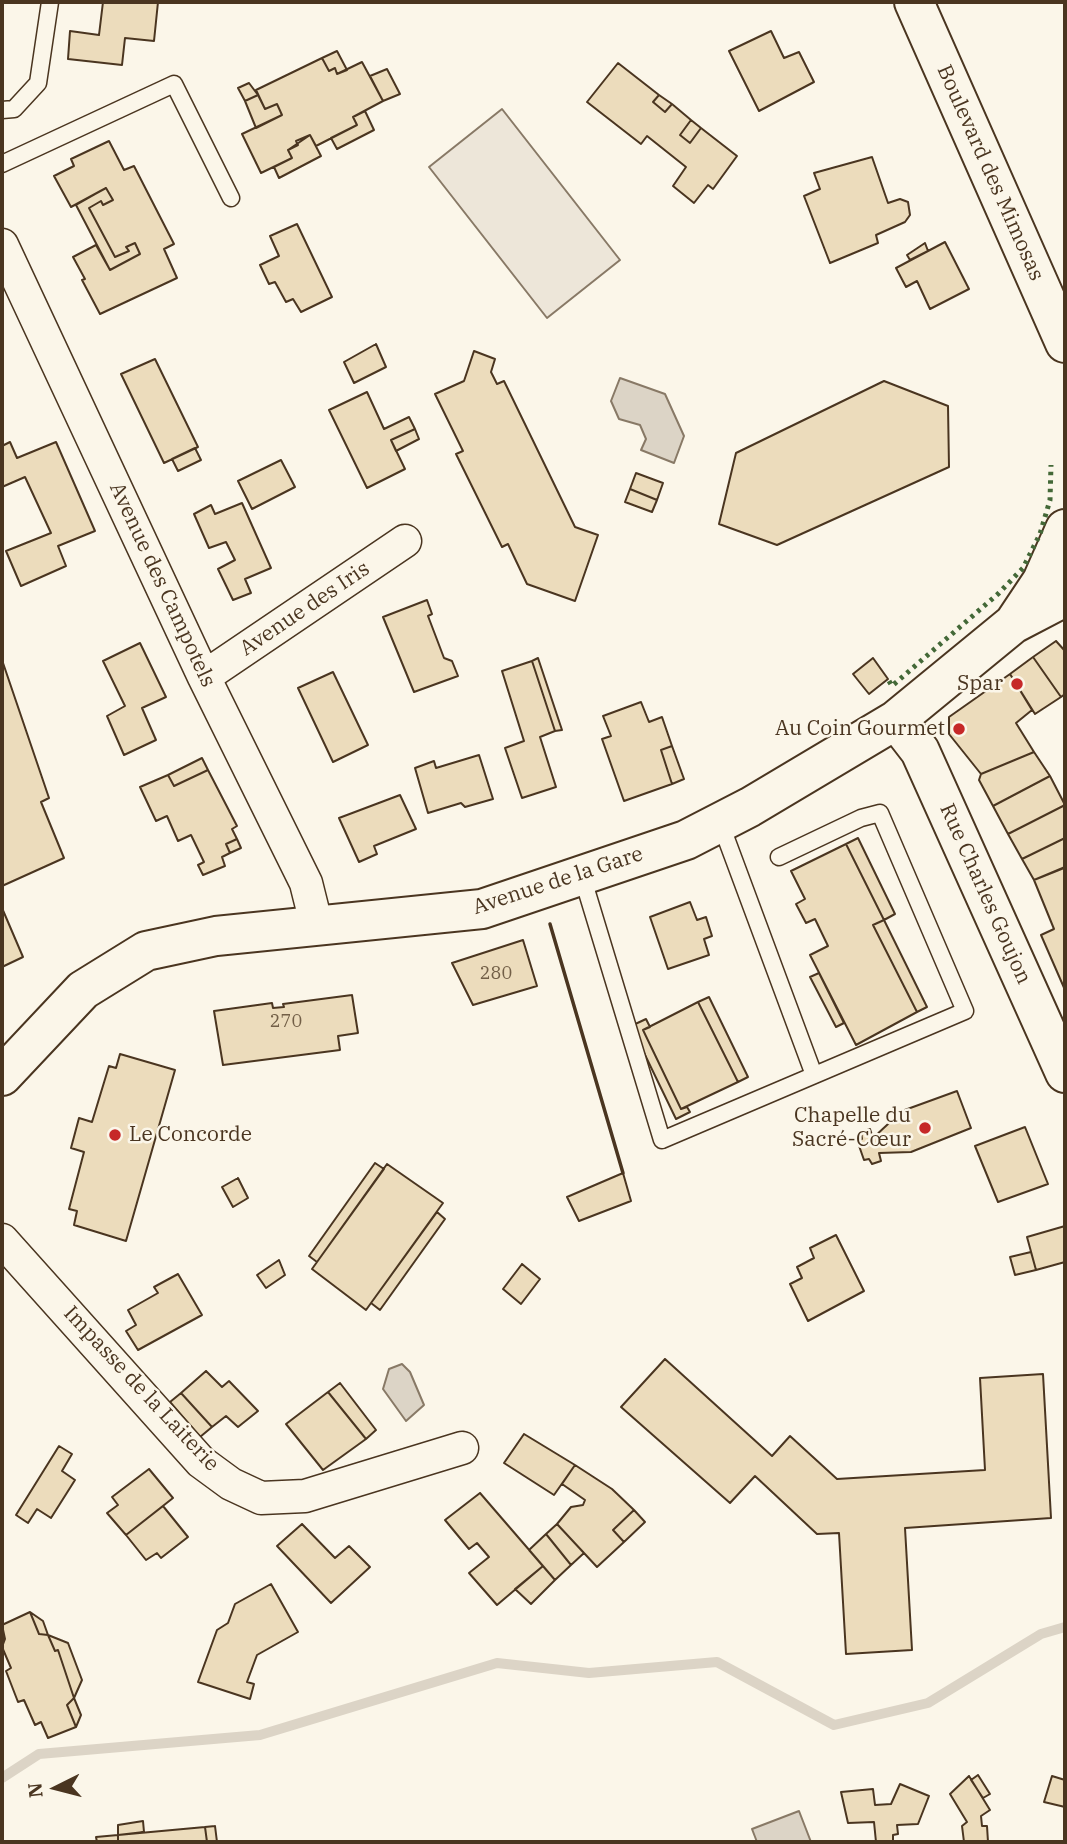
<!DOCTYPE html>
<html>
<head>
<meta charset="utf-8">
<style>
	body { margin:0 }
	#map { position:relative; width:1067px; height:1844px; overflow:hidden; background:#fbf6e9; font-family:"IBM Plex Serif",serif }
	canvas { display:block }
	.frame { position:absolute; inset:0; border:4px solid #4a3520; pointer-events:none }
	.north { position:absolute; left:21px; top:1753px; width:70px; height:70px; -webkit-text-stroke:5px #fbf6e9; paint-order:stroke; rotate:264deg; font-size:19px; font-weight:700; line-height:28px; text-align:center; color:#4a3520 }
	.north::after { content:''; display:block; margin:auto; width:24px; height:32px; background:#4a3520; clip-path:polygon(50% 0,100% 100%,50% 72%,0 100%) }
</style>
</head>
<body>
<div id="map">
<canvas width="1067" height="1844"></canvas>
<div class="frame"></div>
<div class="north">N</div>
</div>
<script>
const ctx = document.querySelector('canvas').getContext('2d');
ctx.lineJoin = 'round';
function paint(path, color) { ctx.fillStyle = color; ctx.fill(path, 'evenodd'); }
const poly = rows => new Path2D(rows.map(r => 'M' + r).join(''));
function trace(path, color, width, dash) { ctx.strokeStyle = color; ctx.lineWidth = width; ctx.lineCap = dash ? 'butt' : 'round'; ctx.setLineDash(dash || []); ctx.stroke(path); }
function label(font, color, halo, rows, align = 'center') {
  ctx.font = font + ' "IBM Plex Serif",serif'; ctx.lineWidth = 5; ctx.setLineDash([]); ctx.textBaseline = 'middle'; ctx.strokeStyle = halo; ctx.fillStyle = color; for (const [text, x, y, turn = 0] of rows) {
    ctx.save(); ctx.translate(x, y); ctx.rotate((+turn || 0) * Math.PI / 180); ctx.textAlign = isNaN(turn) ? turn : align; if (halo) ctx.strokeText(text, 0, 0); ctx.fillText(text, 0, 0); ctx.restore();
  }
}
const green = poly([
	[502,109,620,260,547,318,429,167,502,109]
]);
paint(green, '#ede6d9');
trace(green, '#887966', 2);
const water = poly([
	[620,378,665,394,684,436,674,463,641,450,646,439,640,425,619,419,611,401,620,378],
	[402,1364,410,1372,424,1405,406,1421,383,1389,389,1369,402,1364],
	[799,1811,811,1842,757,1842,752,1829,799,1811]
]);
paint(water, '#dcd4c6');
trace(water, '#887966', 2);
trace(poly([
	[2,1778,39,1754,260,1735,497,1663,589,1673,717,1662,834,1725,928,1703,1041,1634,1065,1627]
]), '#dcd4c6', 10);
const building = poly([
	[103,2,158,2,154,41,125,38,122,65,68,59,70,31,99,35,103,2],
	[771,31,784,58,799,52,814,82,759,111,729,51,771,31],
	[337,51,347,70,337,74,335,68,329,71,322,58,337,51],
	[322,58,329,71,335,68,337,74,362,62,383,101,353,117,357,125,316,146,310,135,296,141,298,145,288,150,292,158,261,173,242,134,282,115,277,104,265,109,256,90,322,58],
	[618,63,659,95,653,102,665,112,672,104,691,120,680,135,690,143,701,128,737,156,713,189,708,185,694,203,673,186,686,167,647,136,641,144,587,102,618,63],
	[387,69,400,94,383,101,370,76,387,69],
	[249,83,258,95,245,101,238,88,249,83],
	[258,95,265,109,277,104,282,115,256,128,245,101,258,95],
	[659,95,672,104,665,112,653,102,659,95],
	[365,111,374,130,337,149,331,138,357,125,353,117,365,111],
	[691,120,701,128,690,143,680,135,691,120],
	[310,135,321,156,279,178,274,167,292,158,288,150,310,135],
	[109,141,124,170,134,166,174,244,164,249,177,278,100,314,82,280,85,279,73,257,96,245,110,270,140,254,135,243,126,247,129,251,115,257,89,208,101,201,103,205,113,200,106,188,71,207,54,176,74,166,71,159,109,141],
	[872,157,888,203,900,199,908,202,910,215,905,222,876,235,878,243,830,263,804,196,820,189,814,173,872,157],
	[106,188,113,200,103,205,101,201,89,208,115,257,129,251,126,247,135,243,140,254,110,270,76,205,106,188],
	[297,224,332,297,301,312,293,299,286,302,275,282,269,284,260,265,279,256,270,236,297,224],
	[945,242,969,289,930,309,917,281,906,287,896,268,945,242],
	[925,243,928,251,910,260,907,255,925,243],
	[376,344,386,367,354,383,344,362,376,344],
	[474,351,495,359,491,372,497,384,504,381,575,527,598,535,575,601,527,584,508,544,502,547,456,454,463,451,435,394,464,381,474,351],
	[155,359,198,447,164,463,121,374,155,359],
	[884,381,948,406,949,467,777,545,719,524,736,453,884,381],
	[367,392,384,429,409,417,415,429,391,440,405,469,367,488,329,410,367,392],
	[415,429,419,439,396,451,391,440,415,429],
	[10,442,17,458,56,442,95,531,58,546,66,566,21,586,6,551,51,533,25,477,2,487,2,446,10,442],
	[195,448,201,460,178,471,172,459,195,448],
	[281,460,295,487,252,509,238,481,281,460],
	[636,473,663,483,657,500,630,489,636,473],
	[630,489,657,500,652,512,625,502,630,489],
	[242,503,271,568,245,579,251,593,233,600,218,569,235,560,226,542,209,548,194,514,211,505,215,514,242,503],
	[427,600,432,614,428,616,444,658,452,661,458,676,414,692,383,617,427,600],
	[1056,641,1065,651,1065,694,1061,697,1033,657,1056,641],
	[140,643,166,697,142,708,156,740,124,755,107,716,125,706,103,661,140,643],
	[1033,657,1061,697,1035,714,1010,674,1033,657],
	[538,658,562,730,555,731,532,661,538,658],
	[873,658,888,679,869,694,853,674,873,658],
	[2,660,49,798,41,802,64,858,2,886,2,660],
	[532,661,555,731,540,737,556,787,522,798,505,748,524,741,502,671,532,661],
	[333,672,368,745,333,762,298,688,333,672],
	[1010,674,1032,710,1016,723,1034,752,981,774,949,734,949,717,1010,674],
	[641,702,649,722,662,717,672,746,661,750,672,784,624,801,602,739,611,736,603,716,641,702],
	[672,746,684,779,672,784,661,750,672,746],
	[1034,752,1050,776,993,806,979,780,981,774,1034,752],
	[479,755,493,799,465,807,461,803,428,813,415,768,434,761,436,768,479,755],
	[202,758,208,770,174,786,168,775,202,758],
	[208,770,237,826,232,829,237,839,226,844,230,853,222,857,225,866,203,875,198,865,204,862,191,835,178,841,167,816,156,821,140,787,168,775,174,786,208,770],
	[1050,776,1065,805,1008,834,993,806,1050,776],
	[400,795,416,829,374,846,377,854,359,862,339,818,400,795],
	[1065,805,1065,838,1022,859,1008,834,1065,805],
	[858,838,895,914,884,920,846,844,858,838],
	[1065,838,1065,867,1034,880,1022,859,1065,838],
	[237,839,241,848,230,853,226,844,237,839],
	[846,844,884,920,873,925,917,1012,856,1045,810,955,828,946,815,919,806,923,796,904,805,899,791,871,846,844],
	[1064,868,1065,871,1065,990,1041,935,1054,929,1034,880,1064,868],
	[690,902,697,920,706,917,712,936,704,939,709,955,668,969,650,917,690,902],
	[2,908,23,957,2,967,2,908],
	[884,920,927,1007,917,1012,873,925,884,920],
	[523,940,537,986,473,1005,452,963,523,940],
	[819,973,844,1023,836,1027,810,977,819,973],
	[352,995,358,1033,338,1036,340,1050,223,1065,214,1011,272,1003,273,1008,284,1007,283,1004,352,995],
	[709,997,748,1077,738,1082,698,1002,709,997],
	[698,1002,738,1082,681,1109,643,1030,698,1002],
	[646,1019,650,1027,643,1030,681,1109,687,1107,690,1112,676,1119,631,1026,646,1019],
	[120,1054,175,1070,126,1241,74,1225,77,1211,69,1209,84,1152,71,1148,79,1118,92,1122,109,1066,116,1068,120,1054],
	[957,1091,971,1128,911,1152,879,1153,881,1161,872,1164,869,1159,864,1160,857,1140,862,1139,861,1132,870,1129,873,1138,902,1111,957,1091],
	[1025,1127,1048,1184,998,1202,975,1146,1025,1127],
	[375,1163,384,1169,317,1262,309,1256,375,1163],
	[387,1164,443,1203,366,1310,312,1269,387,1164],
	[623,1173,631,1201,579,1221,567,1197,623,1173],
	[238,1178,248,1198,233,1207,222,1187,238,1178],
	[437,1212,445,1219,380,1310,371,1303,437,1212],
	[1065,1226,1065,1262,1036,1270,1027,1237,1065,1226],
	[836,1235,864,1291,808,1321,790,1284,802,1278,797,1267,814,1258,810,1248,836,1235],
	[1031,1252,1036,1270,1015,1275,1010,1257,1031,1252],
	[279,1260,285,1275,266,1288,257,1275,279,1260],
	[522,1264,540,1279,521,1304,503,1289,522,1264],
	[178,1274,202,1315,138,1350,126,1331,136,1325,128,1310,158,1293,154,1287,178,1274],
	[665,1359,772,1456,790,1436,837,1479,985,1470,980,1378,1043,1374,1051,1518,905,1528,912,1650,846,1654,839,1533,817,1534,755,1476,730,1503,621,1407,665,1359],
	[206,1371,222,1387,229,1381,258,1411,238,1427,226,1416,212,1427,181,1393,206,1371],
	[340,1383,376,1430,366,1439,328,1392,340,1383],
	[328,1392,366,1439,323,1470,286,1424,328,1392],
	[181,1393,212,1427,200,1437,170,1402,181,1393],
	[524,1434,575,1465,554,1495,504,1463,524,1434],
	[59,1446,72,1454,62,1471,75,1480,51,1518,37,1509,28,1523,16,1515,59,1446],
	[575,1465,612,1489,634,1510,613,1530,624,1542,597,1567,557,1524,571,1507,583,1505,585,1500,562,1484,575,1465],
	[149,1469,173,1498,126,1535,107,1513,118,1505,112,1497,149,1469],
	[480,1493,543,1566,497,1605,469,1573,489,1557,477,1543,469,1549,445,1520,480,1493],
	[163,1506,188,1537,161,1558,157,1553,146,1560,126,1535,163,1506],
	[634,1510,645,1522,624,1542,613,1530,634,1510],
	[302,1524,335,1558,349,1546,370,1567,331,1603,277,1546,302,1524],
	[557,1524,584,1553,571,1565,546,1534,557,1524],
	[546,1534,571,1565,555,1580,529,1550,546,1534],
	[543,1566,555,1580,531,1604,515,1589,543,1566],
	[271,1584,298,1632,257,1655,247,1682,254,1684,250,1699,198,1682,217,1630,228,1623,235,1604,271,1584],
	[30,1612,39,1634,48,1635,55,1651,58,1650,74,1698,67,1705,76,1727,48,1738,41,1722,35,1725,24,1700,18,1702,6,1671,11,1668,2,1647,5,1639,2,1625,30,1612],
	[30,1612,43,1621,48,1635,39,1634,30,1612],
	[48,1635,68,1643,82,1680,74,1698,58,1650,55,1651,48,1635],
	[74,1698,81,1715,76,1727,67,1705,74,1698],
	[978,1775,990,1794,983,1798,971,1780,978,1775],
	[969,1776,990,1810,981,1816,982,1826,987,1826,988,1842,964,1842,962,1826,967,1822,950,1794,969,1776],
	[1052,1776,1065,1780,1065,1807,1044,1802,1052,1776],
	[900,1784,929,1796,918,1824,897,1825,898,1834,893,1835,893,1842,876,1842,874,1822,848,1823,841,1792,873,1789,875,1805,891,1804,900,1784],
	[143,1821,144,1832,118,1835,118,1825,143,1821],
	[215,1826,217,1842,207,1842,205,1827,215,1826],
	[205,1827,207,1842,118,1842,118,1835,205,1827],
	[118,1835,118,1842,97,1842,96,1837,118,1835]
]);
paint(building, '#ecdcbc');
trace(building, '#4a3520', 2);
const lane = poly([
	[2,110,14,109,38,83,50,2],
	[2,164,174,84,231,198],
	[720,822,814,1075],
	[582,876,662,1140,965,1011,880,813,861,818,779,857]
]);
const street = poly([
	[2,245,204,677,306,883,317,927],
	[204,677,405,541],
	[2,1240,201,1462,231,1484,261,1498,305,1496,462,1448]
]);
const secondary = poly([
	[914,2,1065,343],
	[1014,623,1042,581,1065,529],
	[896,720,920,751,1065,1073],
	[2,1076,83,990,146,951,216,936,482,909,686,840,750,807,896,720,1013,624,1065,597]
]);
trace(lane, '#4a3520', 19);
trace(street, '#4a3520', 35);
trace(secondary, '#4a3520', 42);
trace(lane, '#fbf6e9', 16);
trace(street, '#fbf6e9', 32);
trace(secondary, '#fbf6e9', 38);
trace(poly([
	[889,681,892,686,999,593,1023,568,1040,534,1050,500,1051,465]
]), '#436837', 5, [3.5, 5]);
trace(poly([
	[550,924,623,1173]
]), '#4a3520', 3.5);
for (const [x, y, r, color] of [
	[1017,684,7,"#c62828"],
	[959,729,7,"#c62828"],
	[925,1128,7,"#c62828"],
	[115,1135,7,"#c62828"]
]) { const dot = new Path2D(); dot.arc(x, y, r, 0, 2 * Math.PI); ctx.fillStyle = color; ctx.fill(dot); trace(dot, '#fbf6e9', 2.5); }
label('18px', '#725f47', null, [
	["280",496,974],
	["270",286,1022]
]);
label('21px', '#4a3520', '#fbf6e9', [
	["Boulevard des Mimosas",990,173,66],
	["Avenue des Campotels",162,585,65],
	["Avenue des Iris",305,609,-34],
	["Avenue de la Gare",558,881,-18],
	["Rue Charles Goujon",985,894,66],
	["Impasse de la Laiterie",141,1389,47]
]);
label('21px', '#4a3520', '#fbf6e9', [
	["Spar",1003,684],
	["Au Coin Gourmet",945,729],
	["Chapelle du",911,1116],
	["Sacré-Cœur",911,1140],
	["Le Concorde",129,1135,"left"]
], 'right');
</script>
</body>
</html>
